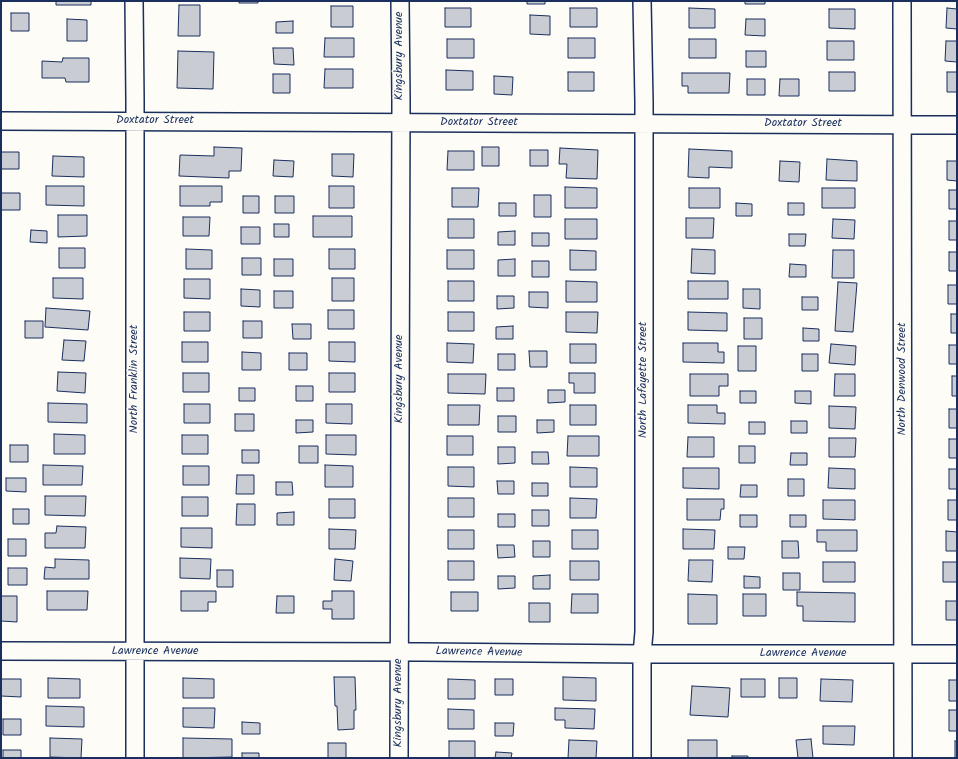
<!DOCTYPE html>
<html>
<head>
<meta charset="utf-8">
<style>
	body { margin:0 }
	#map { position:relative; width:958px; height:759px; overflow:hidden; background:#fdfcf7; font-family:Kalam,sans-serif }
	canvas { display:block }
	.frame { position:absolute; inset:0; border:2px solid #1b2f5e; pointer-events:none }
</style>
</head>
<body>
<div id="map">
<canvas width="958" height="759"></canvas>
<div class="frame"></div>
</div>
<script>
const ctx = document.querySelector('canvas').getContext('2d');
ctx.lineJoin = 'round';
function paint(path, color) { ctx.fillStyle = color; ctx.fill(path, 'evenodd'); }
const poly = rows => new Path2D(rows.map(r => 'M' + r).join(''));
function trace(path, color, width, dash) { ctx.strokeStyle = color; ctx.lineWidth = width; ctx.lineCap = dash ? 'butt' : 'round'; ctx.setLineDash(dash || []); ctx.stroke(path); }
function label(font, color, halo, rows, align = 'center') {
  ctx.font = font + ' Kalam,sans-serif'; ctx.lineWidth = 3; ctx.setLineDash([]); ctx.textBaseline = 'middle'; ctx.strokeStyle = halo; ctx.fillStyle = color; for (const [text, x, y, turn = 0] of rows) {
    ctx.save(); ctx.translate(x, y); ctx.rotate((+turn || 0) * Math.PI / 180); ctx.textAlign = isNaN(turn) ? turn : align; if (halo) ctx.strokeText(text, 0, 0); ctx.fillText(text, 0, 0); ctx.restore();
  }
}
const building = poly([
	[56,1,91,1,91,5,56,5,56,1],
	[239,1,258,1,258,3,239,3,239,1],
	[527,1,545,1,545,4,527,4,527,1],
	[745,1,765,1,765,4,745,4,745,1],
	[179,5,200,5,200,36,178,36,179,5],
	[331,6,353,6,353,27,331,27,331,6],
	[445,8,471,8,471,27,445,27,445,8],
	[570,8,597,8,597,27,570,27,570,8],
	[689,8,715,9,715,28,689,28,689,8],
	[947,8,957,9,957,29,946,28,947,8],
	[829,9,855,9,855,29,829,28,829,9],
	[11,13,29,13,29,31,11,31,11,13],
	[530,15,550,16,550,35,530,34,530,15],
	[67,19,87,20,87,41,67,41,67,19],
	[746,19,765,19,765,36,745,35,746,19],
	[293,21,293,33,276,33,276,22,293,21],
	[325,38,354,38,354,57,324,57,325,38],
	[568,38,595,38,595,58,568,58,568,38],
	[447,39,474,39,474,58,447,58,447,39],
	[689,39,716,39,716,58,689,58,689,39],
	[827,41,854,41,854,60,827,60,827,41],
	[946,41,957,41,957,62,945,61,946,41],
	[273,48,293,48,294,65,274,64,273,48],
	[178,51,214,52,213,89,177,88,178,51],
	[746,51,766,51,766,67,746,67,746,51],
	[63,58,89,58,89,82,66,82,65,78,42,78,42,61,62,62,63,58],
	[325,69,353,69,353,88,324,88,325,69],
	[446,70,473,71,473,90,446,90,446,70],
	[568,72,594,72,594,91,568,91,568,72],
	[829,72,855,72,855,91,829,91,829,72],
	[947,72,957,72,957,92,947,92,947,72],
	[682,73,730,73,729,93,688,93,688,86,682,86,682,73],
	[273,74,290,74,290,93,273,93,273,74],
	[494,76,513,77,512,95,494,94,494,76],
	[747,79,765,79,765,95,747,95,747,79],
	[780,79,799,79,799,96,779,96,780,79],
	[214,147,242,148,241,171,229,171,229,178,179,176,180,155,214,156,214,147],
	[482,147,499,147,499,166,482,166,482,147],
	[560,148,598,150,597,179,566,178,567,164,559,164,560,148],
	[689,149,732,151,732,168,709,167,709,178,688,177,689,149],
	[530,150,548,150,548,166,530,166,530,150],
	[448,151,474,151,474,170,447,170,448,151],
	[1,152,19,152,19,169,1,169,1,152],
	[332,154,354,154,353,177,332,176,332,154],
	[53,156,84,157,84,177,52,176,53,156],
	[827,159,857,161,857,181,826,180,827,159],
	[274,160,294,161,293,177,273,176,274,160],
	[780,161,800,162,799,182,779,181,780,161],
	[947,161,957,161,957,181,947,180,947,161],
	[46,186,84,186,84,206,46,205,46,186],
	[180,186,222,186,222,202,210,202,210,206,180,206,180,186],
	[329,186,354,186,354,208,329,208,329,186],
	[565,187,597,188,597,208,565,208,565,187],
	[452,188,479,188,478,207,452,207,452,188],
	[689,188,720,188,720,208,689,208,689,188],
	[822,188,855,188,855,208,822,208,822,188],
	[949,190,957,190,957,209,949,209,949,190],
	[1,193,20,193,20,210,1,210,1,193],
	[534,195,551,195,551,217,534,217,534,195],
	[243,196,259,196,259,213,243,213,243,196],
	[275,196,294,196,294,213,275,213,275,196],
	[499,203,516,203,516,216,499,216,499,203],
	[736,203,752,204,752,216,736,216,736,203],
	[788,203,804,203,804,215,788,215,788,203],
	[58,215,87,215,87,236,58,237,58,215],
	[313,216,352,216,352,237,313,237,313,216],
	[183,217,210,217,209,236,183,236,183,217],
	[686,218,714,218,713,238,686,238,686,218],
	[448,219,474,219,474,238,448,238,448,219],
	[565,219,597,219,597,239,565,239,565,219],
	[833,219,855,220,854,239,832,238,833,219],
	[949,221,957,221,957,240,949,240,949,221],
	[274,224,289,224,289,237,274,237,274,224],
	[241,227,260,227,260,244,241,244,241,227],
	[31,230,47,231,47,243,30,242,31,230],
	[515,231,515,245,498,245,498,232,515,231],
	[532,233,549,233,549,246,532,246,532,233],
	[789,234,806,234,805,246,789,246,789,234],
	[59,248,85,248,85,268,59,268,59,248],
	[186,249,212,250,212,269,186,269,186,249],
	[329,249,355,249,355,269,329,269,329,249],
	[692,249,715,250,715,274,691,273,692,249],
	[447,250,474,250,474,269,447,269,447,250],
	[570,250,596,251,596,270,570,270,570,250],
	[833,250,854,250,854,278,832,278,833,250],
	[949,252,957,252,957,271,949,271,949,252],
	[242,258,261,258,261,275,242,275,242,258],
	[274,259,293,259,293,276,274,276,274,259],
	[515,259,515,276,498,276,498,260,515,259],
	[532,261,549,261,549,277,532,277,532,261],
	[790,264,806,265,806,277,789,277,790,264],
	[53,278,83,278,83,299,53,298,53,278],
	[332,278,354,278,354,301,332,301,332,278],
	[184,279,210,279,210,299,184,298,184,279],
	[448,281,474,281,474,301,448,301,448,281],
	[566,281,597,282,597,302,566,302,566,281],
	[688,281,728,281,728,299,688,299,688,281],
	[838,282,857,283,853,332,835,331,838,282],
	[948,285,957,285,957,304,948,304,948,285],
	[241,289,260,290,260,307,241,306,241,289],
	[743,289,760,289,760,309,743,308,743,289],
	[274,291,293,291,293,308,274,308,274,291],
	[529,292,548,292,548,308,529,307,529,292],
	[497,296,514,296,514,308,497,309,497,296],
	[802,297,818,297,818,310,802,310,802,297],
	[46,308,90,311,88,330,45,327,46,308],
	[328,310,354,310,354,329,328,329,328,310],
	[184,312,210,312,210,331,184,331,184,312],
	[448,312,474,312,474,331,448,331,448,312],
	[566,312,598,312,597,333,566,332,566,312],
	[688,312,727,313,727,331,688,330,688,312],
	[951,314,957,314,957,333,951,333,951,314],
	[744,318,762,318,762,339,744,339,744,318],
	[25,321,43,321,43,338,25,338,25,321],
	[243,321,262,321,262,338,243,338,243,321],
	[292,324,311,324,311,339,293,339,292,324],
	[513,326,513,339,496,339,496,327,513,326],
	[803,328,819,329,819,341,803,341,803,328],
	[64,340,86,341,84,361,62,360,64,340],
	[182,342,208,342,208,362,182,362,182,342],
	[329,342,355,342,355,362,329,361,329,342],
	[447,343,474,344,473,363,447,362,447,343],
	[683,343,718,343,718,352,724,352,724,363,683,362,683,343],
	[570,344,596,344,596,363,570,363,570,344],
	[831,344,856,346,855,365,829,363,831,344],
	[949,345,957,345,957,364,949,364,949,345],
	[738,346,756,346,756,371,738,371,738,346],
	[529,351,547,351,547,367,530,367,529,351],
	[242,352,261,353,261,370,242,370,242,352],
	[289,353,307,353,307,370,289,370,289,353],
	[498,354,515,354,515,370,498,370,498,354],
	[802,354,818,354,818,371,802,371,802,354],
	[58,372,86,373,85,393,57,391,58,372],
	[183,373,209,373,209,392,183,392,183,373],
	[329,373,355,373,355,392,329,392,329,373],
	[569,373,595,373,595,393,574,393,574,383,569,383,569,373],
	[448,374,486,374,485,394,448,393,448,374],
	[690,374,728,374,728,386,719,386,719,396,690,396,690,374],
	[835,374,855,374,855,396,834,396,835,374],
	[952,376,957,376,957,396,952,396,952,376],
	[296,386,313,386,313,401,296,401,296,386],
	[239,388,255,388,255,401,239,401,239,388],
	[497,388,514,388,514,401,497,401,497,388],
	[548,390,565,390,565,402,548,403,548,390],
	[740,391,756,391,756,403,740,403,740,391],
	[795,391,811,391,811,404,795,403,795,391],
	[48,403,87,404,87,423,48,422,48,403],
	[184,404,210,404,210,423,184,423,184,404],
	[326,404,352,404,352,424,326,423,326,404],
	[448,405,480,405,479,425,448,425,448,405],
	[570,405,596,405,596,425,570,425,570,405],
	[688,405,717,405,717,413,725,413,725,424,688,423,688,405],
	[829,406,856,407,855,429,829,428,829,406],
	[949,409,957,409,957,428,949,428,949,409],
	[235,414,254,414,254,431,235,431,235,414],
	[498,416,516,416,516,432,498,432,498,416],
	[296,420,313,420,313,432,296,433,296,420],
	[537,420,554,420,554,432,537,433,537,420],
	[791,421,807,421,807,433,791,433,791,421],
	[749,422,765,422,765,434,749,434,749,422],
	[54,434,85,435,85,454,54,454,54,434],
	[182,435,208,435,208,454,182,454,182,435],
	[326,435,356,435,356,455,326,454,326,435],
	[447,436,473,436,473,455,447,455,447,436],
	[568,436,599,436,599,456,567,456,568,436],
	[688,437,714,437,714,457,687,457,688,437],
	[829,438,856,438,855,457,829,457,829,438],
	[949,439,957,439,957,458,949,458,949,439],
	[10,445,28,445,28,462,10,462,10,445],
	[299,446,318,446,318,463,299,463,299,446],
	[739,446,755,446,755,463,739,463,739,446],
	[498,447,515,447,515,463,498,464,498,447],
	[242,450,259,450,259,463,242,463,242,450],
	[532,452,548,452,549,464,532,464,532,452],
	[791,453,807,453,807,465,790,465,791,453],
	[43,465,83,466,82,485,43,485,43,465],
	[325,465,353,466,353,487,325,487,325,465],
	[183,466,209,466,209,485,183,485,183,466],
	[448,467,474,467,474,487,448,486,448,467],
	[570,467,597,468,597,487,570,487,570,467],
	[683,468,719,468,719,489,683,488,683,468],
	[829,468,855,469,855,489,828,488,829,468],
	[949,469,957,469,957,489,949,489,949,469],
	[237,475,254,475,254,494,236,494,237,475],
	[6,478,26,478,26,492,6,491,6,478],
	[788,479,804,479,804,496,788,496,788,479],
	[497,481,514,481,514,494,498,494,497,481],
	[276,482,292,482,293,495,276,495,276,482],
	[532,483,548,483,548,496,532,496,532,483],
	[741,485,757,485,757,497,740,497,741,485],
	[45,496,86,496,85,516,45,515,45,496],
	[182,497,208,497,208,516,182,516,182,497],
	[448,498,474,498,474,517,448,517,448,498],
	[570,498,597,499,596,518,570,518,570,498],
	[329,499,355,499,355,518,329,518,329,499],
	[687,499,724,499,724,509,721,509,720,520,687,520,687,499],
	[823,500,855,500,855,520,823,519,823,500],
	[948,500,957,500,957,520,948,520,948,500],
	[237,504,255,504,255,525,236,525,237,504],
	[13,509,29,509,29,524,13,524,13,509],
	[532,510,549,510,549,526,532,526,532,510],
	[294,512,294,525,277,525,277,513,294,512],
	[498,514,515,514,515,527,498,527,498,514],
	[740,515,757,515,757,527,740,527,740,515],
	[790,515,806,515,806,527,790,527,790,515],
	[57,526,86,527,85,548,45,548,45,533,56,533,57,526],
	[181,528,212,528,212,548,181,547,181,528],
	[329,529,356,530,355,549,329,549,329,529],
	[683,529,715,530,714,549,683,549,683,529],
	[448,530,474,530,474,549,448,549,448,530],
	[572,530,598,530,598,549,572,549,572,530],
	[817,530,857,530,857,551,826,551,826,542,817,542,817,530],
	[946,531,957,532,957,551,946,551,946,531],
	[8,539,26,539,26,556,8,556,8,539],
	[533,541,550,541,550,557,533,557,533,541],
	[782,541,798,541,799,558,782,558,782,541],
	[497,545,514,545,515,557,498,558,497,545],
	[728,547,745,547,744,559,728,559,728,547],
	[180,558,211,559,210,579,180,578,180,558],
	[55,559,89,560,89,579,44,579,45,567,55,568,55,559],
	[335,559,353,561,351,581,334,580,335,559],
	[689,560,713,560,712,582,688,581,689,560],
	[448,561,474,561,474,580,448,580,448,561],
	[570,561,599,561,599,580,570,580,570,561],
	[823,562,855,562,855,582,823,582,823,562],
	[943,562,957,562,957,582,943,582,943,562],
	[8,568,27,568,27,585,8,585,8,568],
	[217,570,233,570,233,587,217,587,217,570],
	[783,573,800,573,800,590,783,590,783,573],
	[550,575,550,589,533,589,533,576,550,575],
	[498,576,515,576,515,588,498,589,498,576],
	[744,576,760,577,760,588,744,588,744,576],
	[47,591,88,591,87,610,47,610,47,591],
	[181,591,216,591,216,602,208,602,208,611,181,611,181,591],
	[332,591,354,591,354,619,332,619,332,609,323,609,323,601,332,601,332,591],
	[451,592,478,592,478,611,451,611,451,592],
	[797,592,855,593,855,622,803,621,803,606,797,606,797,592],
	[572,594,598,594,598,613,571,613,572,594],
	[688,594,717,595,717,624,688,624,688,594],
	[743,594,766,594,766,616,743,616,743,594],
	[1,596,17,596,17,622,1,621,1,596],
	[277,596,294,596,294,613,276,613,277,596],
	[946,601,957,601,957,620,946,620,946,601],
	[529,603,550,603,550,622,529,622,529,603],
	[334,677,355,677,356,710,354,710,354,729,338,730,337,706,335,706,334,677],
	[563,677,596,678,596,701,563,700,563,677],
	[48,678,80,679,80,698,48,698,48,678],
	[183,678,214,679,214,698,183,698,183,678],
	[779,678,797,678,797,698,779,698,779,678],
	[1,679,21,679,21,697,1,696,1,679],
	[448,679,475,680,475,699,448,699,448,679],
	[495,679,513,679,513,695,495,695,495,679],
	[741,679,765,679,765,697,741,697,741,679],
	[821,679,853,680,852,702,820,701,821,679],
	[949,680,957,680,957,701,949,701,949,680],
	[692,686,730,688,728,717,690,715,692,686],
	[46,706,84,707,84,727,46,726,46,706],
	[183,708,215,708,214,728,183,727,183,708],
	[555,708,595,709,594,729,565,728,565,720,555,720,555,708],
	[448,709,474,710,474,729,448,729,448,709],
	[949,710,957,710,957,731,949,731,949,710],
	[3,719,21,719,21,735,3,735,3,719],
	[242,722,260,723,260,734,242,734,242,722],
	[495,723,514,723,513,736,495,736,495,723],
	[823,726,855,726,854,745,823,744,823,726],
	[50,738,82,739,81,758,50,757,50,738],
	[183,738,232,739,232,757,183,758,183,738],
	[811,739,813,758,798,758,796,740,811,739],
	[569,740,597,741,596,758,568,758,569,740],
	[688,740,717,740,717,758,688,758,688,740],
	[449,741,475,741,475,758,449,758,449,741],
	[955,741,957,741,957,758,955,758,955,741],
	[328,743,346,743,346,758,328,758,328,743],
	[3,750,21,750,21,758,3,758,3,750],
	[496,752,512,753,511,758,495,758,496,752],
	[242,753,259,753,259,758,242,758,242,753],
	[732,756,748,756,748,758,732,758,732,756]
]);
paint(building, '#c9ccd3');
trace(building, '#1b2f5e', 1);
const minor = poly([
	[134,1,135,100,135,758],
	[902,1,903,758],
	[1,121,957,125],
	[1,651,422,652,642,654,957,654],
	[399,758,401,100,400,1],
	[642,758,642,654,644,632,644,102,642,1]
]);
trace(minor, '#1b2f5e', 20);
trace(minor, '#fdfcf7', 17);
label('12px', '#1b2f5e', '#fdfcf7', [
	["Kingsbury Avenue",400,56,-90],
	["Doxtator Street",155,121],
	["Doxtator Street",479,123],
	["Doxtator Street",803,124],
	["North Franklin Street",135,379,-90],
	["Kingsbury Avenue",400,379,-90],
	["North Denwood Street",903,379,-90],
	["North Lafayette Street",644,380,-90],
	["Lawrence Avenue",155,652],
	["Lawrence Avenue",479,653,1],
	["Lawrence Avenue",803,654],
	["Kingsbury Avenue",399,703,-90]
]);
</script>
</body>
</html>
